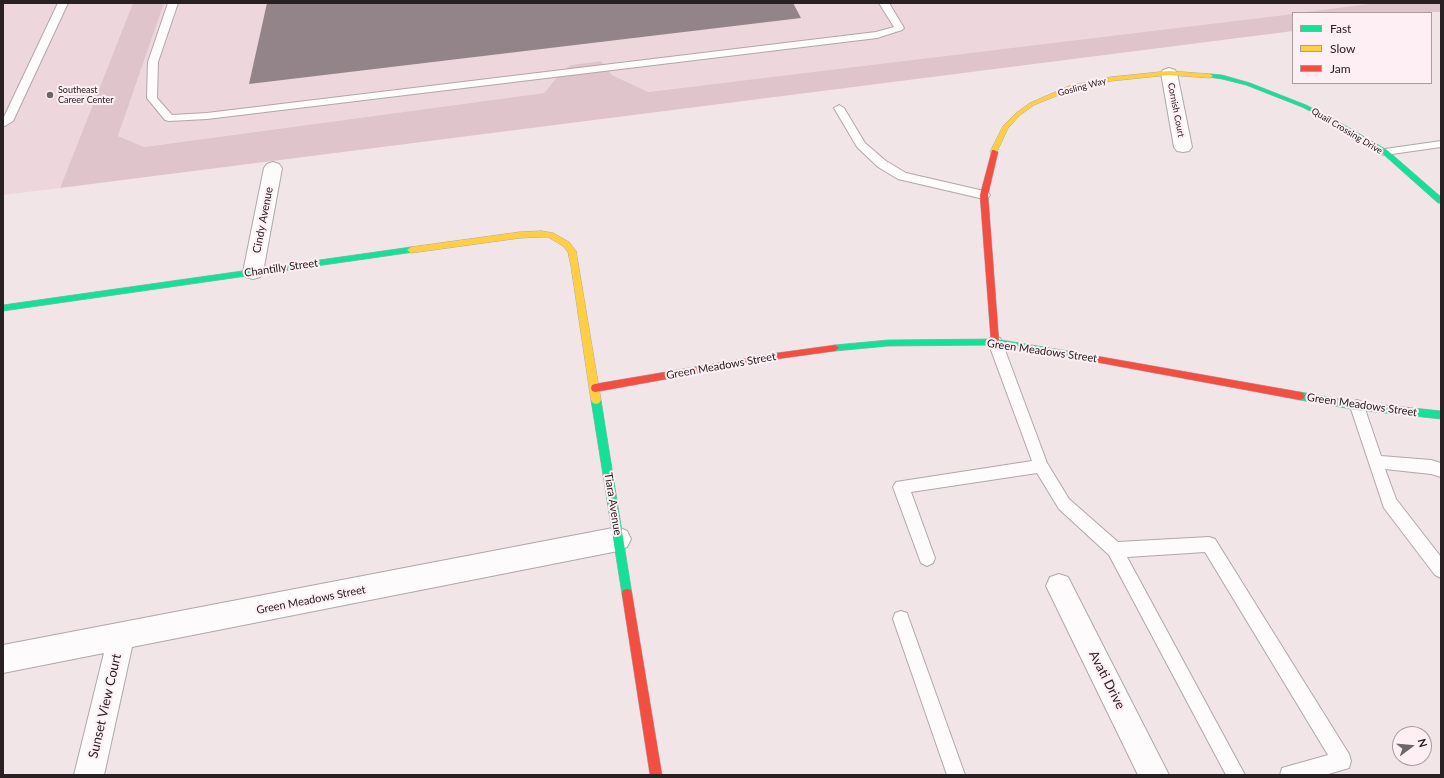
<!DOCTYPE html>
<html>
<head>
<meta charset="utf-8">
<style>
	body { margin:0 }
	#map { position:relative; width:1444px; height:778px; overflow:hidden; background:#f1e5e8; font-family:Lato,sans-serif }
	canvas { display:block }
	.frame { position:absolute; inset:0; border:4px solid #282023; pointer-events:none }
	.legend { position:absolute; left:1292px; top:12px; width:140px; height:72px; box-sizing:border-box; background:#fdeff4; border:1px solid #a89ca0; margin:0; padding:5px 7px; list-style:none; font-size:12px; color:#282023 }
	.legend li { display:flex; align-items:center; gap:8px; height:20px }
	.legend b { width:20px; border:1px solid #a89ca0 }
	.north { position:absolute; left:1392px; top:726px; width:40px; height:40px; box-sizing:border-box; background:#fdeff4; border:1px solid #a89ca0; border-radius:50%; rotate:74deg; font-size:11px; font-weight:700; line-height:16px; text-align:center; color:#282023 }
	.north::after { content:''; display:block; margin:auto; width:14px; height:18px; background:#6e6568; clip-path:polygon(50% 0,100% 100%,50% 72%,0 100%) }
</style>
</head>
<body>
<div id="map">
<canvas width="1444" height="778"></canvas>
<div class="frame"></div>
<ul class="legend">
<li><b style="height:5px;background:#16e098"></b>Fast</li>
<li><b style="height:5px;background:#ffcf43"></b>Slow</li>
<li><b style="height:5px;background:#f24e42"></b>Jam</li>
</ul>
<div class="north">N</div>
</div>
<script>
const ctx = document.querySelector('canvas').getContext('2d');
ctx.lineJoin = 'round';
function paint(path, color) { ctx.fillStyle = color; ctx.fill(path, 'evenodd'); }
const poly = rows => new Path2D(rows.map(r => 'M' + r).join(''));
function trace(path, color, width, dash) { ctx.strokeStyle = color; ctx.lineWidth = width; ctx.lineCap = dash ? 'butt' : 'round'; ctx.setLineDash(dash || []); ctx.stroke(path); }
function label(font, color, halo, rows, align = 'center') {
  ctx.font = font + ' Lato,sans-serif'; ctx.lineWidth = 4; ctx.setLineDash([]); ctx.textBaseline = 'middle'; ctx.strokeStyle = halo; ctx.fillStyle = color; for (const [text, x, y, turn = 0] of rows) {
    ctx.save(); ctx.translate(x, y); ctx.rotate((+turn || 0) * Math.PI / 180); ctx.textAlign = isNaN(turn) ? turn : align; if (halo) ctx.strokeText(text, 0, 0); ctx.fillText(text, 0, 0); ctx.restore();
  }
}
paint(poly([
	[3,3,133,3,60,188,3,195],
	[164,3,1376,3,1170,30,647,92,612,75,601,61,571,65,563,70,544,93,144,147,118,136]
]), '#edd7dd');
paint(poly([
	[133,3,164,3,118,136,144,147,544,93,563,70,571,65,601,61,612,75,648,92,1293,14,1293,31,60,188],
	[1376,3,1441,3,1441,12,1298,13]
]), '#dfc4cc');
paint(poly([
	[267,3,793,3,801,18,249,84]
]), '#928489');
const lane = poly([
	[58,3,68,3,13,121,3,127,3,119,58,3],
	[168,3,178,3,158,62,157,98,172,115,207,113,876,32,894,27,879,3,889,3,904,28,902,30,877,38,207,119,169,121,165,120,147,98,148,62,168,3],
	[839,105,844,108,865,143,886,161,906,173,984,191,988,192,990,195,988,198,984,199,898,179,878,167,857,147,834,108,839,105],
	[1441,141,1441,147,1385,155,1381,154,1380,152,1381,150,1385,149,1441,141],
	[995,337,1000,338,1002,342,1047,463,1069,499,1118,542,1209,537,1215,539,1349,754,1351,761,1349,768,1325,775,1280,775,1282,768,1289,766,1328,755,1205,552,1127,557,1245,775,1226,775,1109,555,1059,509,1037,473,911,492,935,558,933,563,927,566,921,563,893,487,896,482,1032,461,988,342,990,338,995,337],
	[1357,400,1362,402,1364,406,1381,456,1431,460,1441,463,1441,477,1431,474,1385,469,1396,499,1441,557,1441,578,1435,575,1384,508,1350,406,1352,402,1357,400],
	[901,611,907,613,909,619,965,775,947,775,893,619,895,613,901,611]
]);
const street = poly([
	[1169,68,1175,70,1177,73,1192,147,1189,151,1183,152,1177,151,1174,147,1161,73,1163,70,1169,68],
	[273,162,279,164,282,168,263,272,260,277,253,279,246,277,243,272,264,168,267,164,273,162],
	[618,527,627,531,631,539,627,547,618,551,132,647,104,775,74,775,104,653,3,673,3,645,618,527],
	[1059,574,1068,577,1169,775,1138,775,1046,586,1050,577,1059,574]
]);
const fast = poly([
	[1210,74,1222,75,1250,83,1306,105,1332,118,1387,150,1441,197,1441,203,1438,203,1383,154,1328,120,1302,107,1246,85,1222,79,1208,77,1208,75,1210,74],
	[411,247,414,248,415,250,414,252,3,311,3,305,411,247],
	[995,339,1074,352,1078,355,1074,358,995,345,888,346,835,351,831,348,835,345,888,340,995,339],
	[1300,392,1357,402,1441,411,1441,419,1357,410,1300,400,1297,399,1295,396,1297,393,1300,392],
	[596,396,599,397,601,400,632,594,631,598,627,599,623,598,622,594,591,400,593,397,596,396]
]);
const slow = poly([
	[1169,71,1210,74,1213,76,1210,78,1169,75,1111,81,1071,90,1034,105,1020,115,1008,128,996,154,994,154,990,152,1003,126,1016,113,1030,103,1069,86,1111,77,1169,71],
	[541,231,553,233,569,242,576,251,601,400,599,403,596,404,593,403,591,400,571,266,568,252,563,246,548,237,541,237,520,238,411,253,407,250,411,247,520,232,541,231]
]);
const jam = poly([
	[992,150,994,150,998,152,988,195,999,342,995,345,991,342,980,195,992,150],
	[835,345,839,348,835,351,777,359,595,392,592,391,591,388,592,385,595,384,777,353,835,345],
	[1074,352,1300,392,1303,393,1305,396,1303,399,1300,400,1074,358,1070,355,1074,352],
	[627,589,631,590,632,594,662,775,650,775,622,594,623,590,627,589]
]);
trace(lane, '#b0a7a9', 2);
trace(street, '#b0a7a9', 2);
trace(fast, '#b0a7a9', 1);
trace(slow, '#b0a7a9', 1);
trace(jam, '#b0a7a9', 1);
paint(lane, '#fdfbfc');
paint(street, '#fdfbfc');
paint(fast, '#16e098');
paint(slow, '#ffcf43');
paint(jam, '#f24e42');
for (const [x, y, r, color] of [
	[50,95,4,"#6e6568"]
]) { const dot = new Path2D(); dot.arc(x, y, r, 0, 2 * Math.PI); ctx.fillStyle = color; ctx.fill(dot); trace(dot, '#fdeff4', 1.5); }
label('9px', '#282023', '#fdeff4', [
	["Gosling Way",1082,87,-15],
	["Cornish Court",1176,110,79],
	["Quail Crossing Drive",1347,131,31]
]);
label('9px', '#282023', '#fdeff4', [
	["Southeast",58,90],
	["Career Center",58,100]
], 'left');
label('11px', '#282023', '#fdeff4', [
	["Cindy Avenue",263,220,-79],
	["Chantilly Street",281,268,-8],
	["Green Meadows Street",1042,351,8],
	["Green Meadows Street",721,366,-10],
	["Green Meadows Street",1362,405,8],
	["Tiara Avenue",613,504,81],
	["Green Meadows Street",311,600,-11]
]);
label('13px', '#282023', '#fdeff4', [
	["Avati Drive",1107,680,63],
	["Sunset View Court",105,706,-77]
]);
</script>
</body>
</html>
